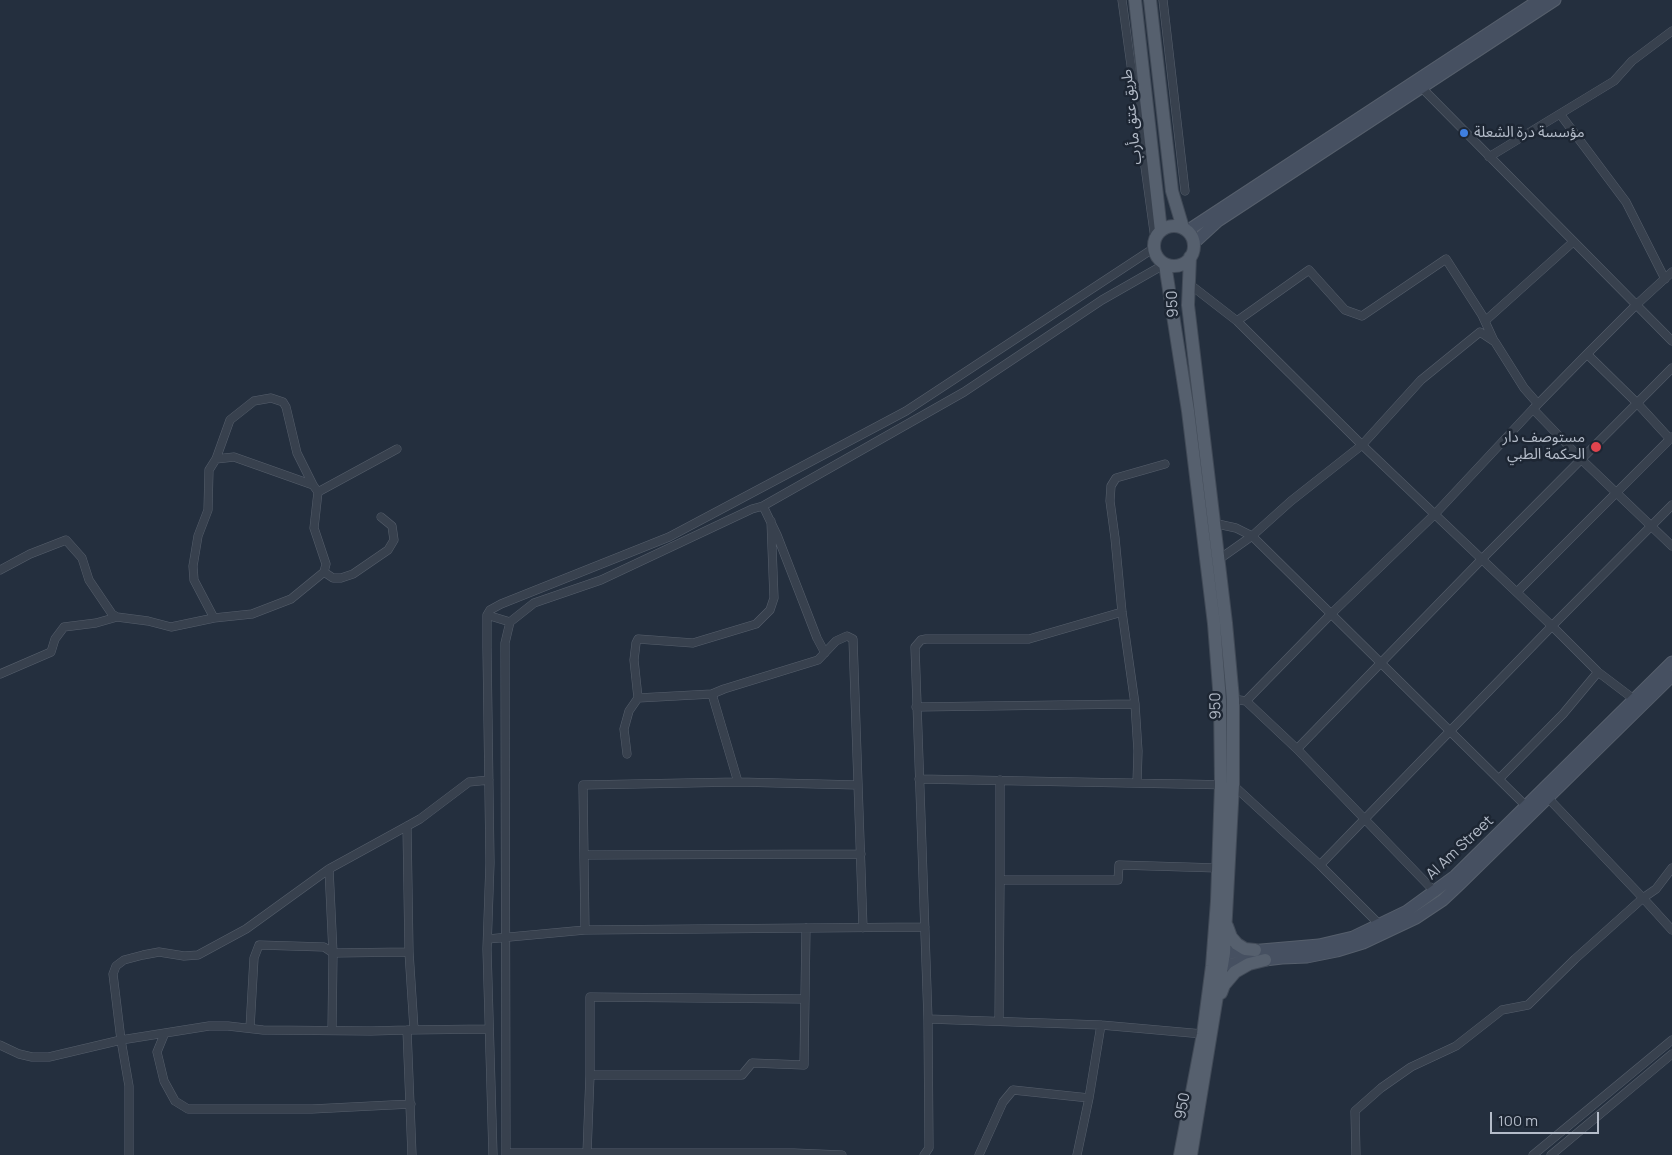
<!DOCTYPE html>
<html>
<head>
<meta charset="utf-8">
<style>
	body { margin:0 }
	#map { position:relative; width:1672px; height:1155px; overflow:hidden; background:#242f3e; font-family:Manrope,sans-serif }
	canvas { display:block }
	.scale { position:absolute; left:1490px; top:1112px; width:109px; height:22px; box-sizing:border-box; border:2px solid #b4bcc9; border-top:0; padding-left:6px; font-size:15px; line-height:18px; white-space:nowrap; color:#b4bcc9; -webkit-text-stroke:4px #1d2633; paint-order:stroke }
</style>
</head>
<body>
<div id="map">
<canvas width="1672" height="1155"></canvas>
<div class="scale">100 m</div>
</div>
<script>
const ctx = document.querySelector('canvas').getContext('2d');
ctx.lineJoin = 'round';
const poly = rows => new Path2D(rows.map(r => 'M' + r).join(''));
function trace(path, color, width, dash) { ctx.strokeStyle = color; ctx.lineWidth = width; ctx.lineCap = dash ? 'butt' : 'round'; ctx.setLineDash(dash || []); ctx.stroke(path); }
function label(font, color, halo, rows, align = 'center') {
  ctx.font = font + ' Manrope,"Noto Sans Arabic",sans-serif'; ctx.lineWidth = 5; ctx.setLineDash([]); ctx.textBaseline = 'middle'; ctx.strokeStyle = halo; ctx.fillStyle = color; for (const [text, x, y, turn = 0] of rows) {
    ctx.save(); ctx.translate(x, y); ctx.rotate((+turn || 0) * Math.PI / 180); ctx.textAlign = isNaN(turn) ? turn : align; if (halo) ctx.strokeText(text, 0, 0); ctx.fillText(text, 0, 0); ctx.restore();
  }
}
const minor = poly([
	[1122,0,1155,239],
	[1163,0,1185,191],
	[1419,85,1672,341],
	[1560,114,1626,202,1665,279],
	[1489,157,1614,81,1632,61,1672,31],
	[1188,283,1237,321,1362,445,1552,626,1598,672,1635,700],
	[1237,321,1309,270,1345,310,1362,316,1446,259,1482,315,1494,341],
	[1485,321,1573,242],
	[1587,354,1637,403,1670,439],
	[1533,409,1581,459,1672,546],
	[216,459,230,420,254,401,271,398,283,402,286,407,297,453,313,485],
	[318,492,397,449],
	[763,506,777,535,817,638,825,653],
	[1213,523,1236,528,1252,536,1526,806],
	[1218,560,1252,536,1291,501,1362,445,1421,380,1480,332,1495,342,1524,388,1538,404],
	[0,570,30,554,66,540,82,558,89,580,112,614,117,617],
	[324,572,333,578,341,578,353,574,388,550,394,540,392,526,381,517],
	[1517,592,1672,437],
	[487,615,510,622],
	[0,674,51,652,55,639,64,627,96,623,117,617,148,621,171,627,214,618,252,614,291,599,324,572,326,564,314,528,318,492,313,485,234,457,216,459,209,470,208,510,198,536,193,566,194,580,214,618],
	[638,698,712,694],
	[1233,699,1246,701,1297,749,1435,892],
	[1246,701,1331,614,1435,514,1533,409,1587,354,1636,305,1672,272],
	[1135,704,1122,612,1115,538,1110,501,1111,486,1116,478,1165,464],
	[916,707,1135,704,1138,751,1137,783],
	[1297,749,1482,559,1672,368],
	[627,754,624,729,629,711,638,698,634,660,636,643,638,639,693,643,756,624,770,610,774,598,771,521],
	[919,779,1233,785,1320,865,1380,925],
	[1499,779,1563,714,1598,672],
	[738,782,712,694,724,689,818,660,836,641,847,636,853,639,863,928],
	[1549,799,1643,898,1656,889,1672,868],
	[407,826,409,952,414,1029],
	[584,855,861,854],
	[1320,865,1552,626,1672,505],
	[329,869,333,953,332,1030],
	[1000,880,1000,780],
	[585,930,583,785,738,782,858,785],
	[488,939,585,930,925,927],
	[928,1019,1101,1025,1203,1034],
	[999,1021,1000,880,1118,880,1119,865,1218,868],
	[250,1028,254,958,259,945,324,947,333,953,409,952],
	[407,1030,371,1031,263,1030,228,1026,209,1026,121,1040,113,974,116,966,124,960,143,955,159,952,184,956,198,955,246,929,329,869,420,819,469,782,489,780],
	[164,1035,157,1052,164,1081,175,1101,188,1109,312,1109,411,1104],
	[0,1045,19,1054,32,1057,49,1057,121,1040,129,1086,129,1155],
	[590,1075,590,997,805,999],
	[506,1153,794,1153,842,1155],
	[587,1153,590,1075,742,1075,752,1063,804,1065,806,928],
	[412,1155,407,1030,489,1029],
	[493,1155,487,949,490,863,487,648,487,615,490,610,501,604,669,537,906,411,1154,248],
	[506,1155,505,643,510,622,534,603,601,580,752,509,763,506,964,392,1102,300,1165,264],
	[924,1155,929,1148,928,1019,915,647,921,640,926,639,1029,639,1122,612],
	[979,1155,1003,1102,1013,1090,1089,1098],
	[1077,1155,1089,1098,1101,1025],
	[1356,1155,1355,1111,1381,1088,1411,1067,1456,1046,1502,1010,1528,1005,1575,959,1643,898,1672,930],
	[1533,1155,1672,1040],
	[1551,1155,1672,1054]
]);
const secondary = poly([
	[1187,231,1539,0],
	[1194,243,1218,221,1555,0],
	[1215,954,1319,945,1353,937,1407,911,1455,876,1672,662],
	[1214,966,1282,958,1307,957,1337,951,1363,943,1416,918,1443,900,1460,884,1672,676]
]);
const primary = poly([
	[1135,0,1161,231],
	[1150,0,1172,191,1183,228],
	'1154 246a20 20 0 1 1 40 0a20 20 0 1 1-40 0Z',
	[1190,257,1188,305,1226,623,1233,699,1233,785,1224,953,1191,1155],
	[1165,264,1188,411,1214,624,1220,701,1221,785,1217,901,1212,966,1203,1034,1180,1155],
	[1227,926,1231,937,1237,944,1245,949,1255,950],
	[1221,993,1224,985,1235,972,1249,964,1265,960]
]);
trace(minor, '#565f6c', 9);
trace(secondary, '#565f6c', 13);
trace(primary, '#414a57', 14);
trace(minor, '#38414e', 8);
trace(secondary, '#465061', 11);
trace(primary, '#56606e', 12);
for (const [x, y, r, color] of [
	[1464,133,5,"#3f7fe0"],
	[1596,447,6,"#e0444e"]
]) { const dot = new Path2D(); dot.arc(x, y, r, 0, 2 * Math.PI); ctx.fillStyle = color; ctx.fill(dot); trace(dot, '#1d2633', 2); }
label('15px', '#b4bcc9', '#1d2633', [
	["طريق عتق مأرب",1132,117,-96],
	["950",1173,304,-92],
	["950",1216,706,-91],
	["Al Am Street",1460,848,-43],
	["950",1183,1106,-80]
]);
label('15px', '#b4bcc9', '#1d2633', [
	["مؤسسة درة الشعلة",1474,133],
	["مستوصف دار",1585,438,"right"],
	["الحكمة الطبي",1585,455,"right"]
], 'left');
</script>
</body>
</html>
